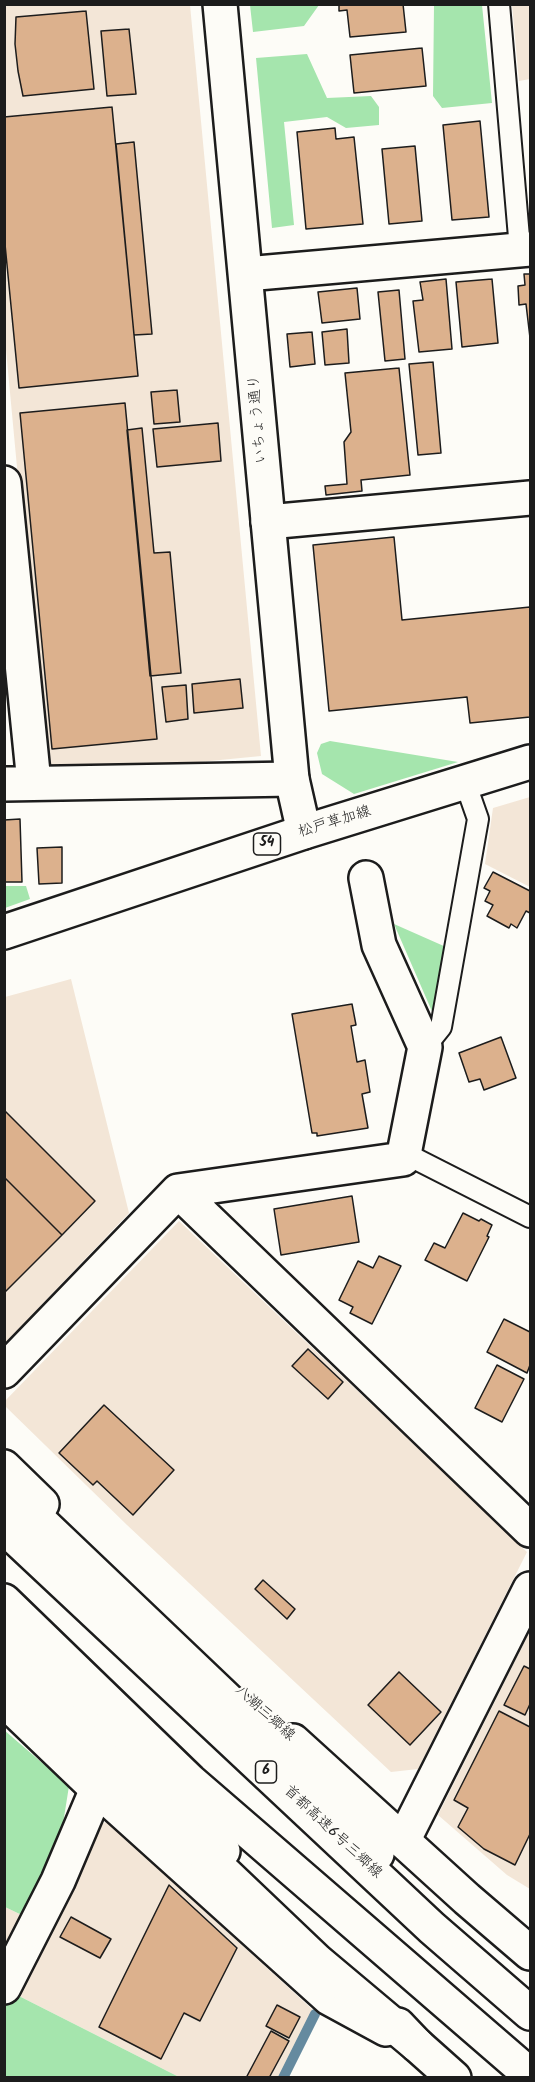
<!DOCTYPE html>
<html>
<head>
<meta charset="utf-8">
<style>
	body { margin:0 }
	#map { position:relative; width:535px; height:2082px; overflow:hidden; background:#fdfcf7; font-family:Kalam,sans-serif }
	canvas { display:block }
	.frame { position:absolute; inset:0; border:6px solid #1c1c1c; pointer-events:none }
</style>
</head>
<body>
<div id="map">
<canvas width="535" height="2082"></canvas>
<div class="frame"></div>
</div>
<script>
const ctx = document.querySelector('canvas').getContext('2d');
ctx.lineJoin = 'round';
function paint(path, color) { ctx.fillStyle = color; ctx.fill(path, 'evenodd'); }
const poly = rows => new Path2D(rows.map(r => 'M' + r).join(''));
function trace(path, color, width, dash) { ctx.strokeStyle = color; ctx.lineWidth = width; ctx.lineCap = dash ? 'butt' : 'round'; ctx.setLineDash(dash || []); ctx.stroke(path); }
function label(font, color, halo, rows, align = 'center') {
  ctx.font = font + ' Kalam,"Klee One",sans-serif'; ctx.lineWidth = 4.5; ctx.setLineDash([]); ctx.textBaseline = 'middle'; ctx.strokeStyle = halo; ctx.fillStyle = color; for (const [text, x, y, turn = 0] of rows) {
    ctx.save(); ctx.translate(x, y); ctx.rotate((+turn || 0) * Math.PI / 180); ctx.textAlign = isNaN(turn) ? turn : align; if (halo) ctx.strokeText(text, 0, 0); ctx.fillText(text, 0, 0); ctx.restore();
  }
}
paint(poly([
	[4,5,190,5,261,756,46,777,5,339],
	[512,5,530,5,530,79,519,81],
	[530,797,530,887,485,864,493,808],
	[71,979,129,1213,5,1343,5,997],
	[179,1221,527,1552,418,1769,391,1772,127,1525,5,1406,4,1402],
	[530,1631,530,1889,507,1875,438,1815],
	[107,1822,313,2010,279,2077,179,2077,11,1992,95,1825],
	[5,1907,26,1917,5,1958]
]), '#f3e6d7');
paint(poly([
	[250,5,250,4,319,5,304,26,253,32],
	[434,5,482,5,492,103,442,108,433,96],
	[307,54,327,98,371,96,379,107,379,125,346,128,327,117,284,122,294,225,272,228,256,58],
	[330,741,458,762,354,794,322,774,317,753,321,744],
	[5,886,26,886,30,899,5,908],
	[394,924,446,947,434,1016],
	[4,1730,69,1786,59,1849,26,1917,5,1907],
	[11,1992,179,2077,5,2077,4,2005]
]), '#a5e5ad');
trace(poly([
	[283,2078,315,2014]
]), '#658a9f', 10);
const building = poly([
	[339,4,403,4,406,32,350,37,347,10,339,11,339,4],
	[86,11,94,89,23,96,18,71,15,44,16,17,86,11],
	[129,29,136,94,107,96,101,31,129,29],
	[422,48,426,86,354,93,350,55,422,48],
	[112,107,138,376,19,388,4,234,4,117,112,107],
	[480,121,489,217,452,220,443,125,480,121],
	[335,128,336,139,354,137,363,224,306,229,297,132,335,128],
	[134,142,152,334,134,335,116,144,134,142],
	[415,146,422,221,389,224,382,149,415,146],
	[524,274,530,274,530,338,526,304,519,305,518,286,525,285,524,274],
	[446,279,452,349,419,352,413,301,423,300,420,282,446,279],
	[492,279,498,343,462,347,456,282,492,279],
	[357,288,360,319,322,323,318,292,357,288],
	[399,290,405,359,385,361,378,292,399,290],
	[347,329,349,363,325,365,322,332,347,329],
	[312,332,315,364,290,367,287,334,312,332],
	[433,362,441,453,418,455,409,364,433,362],
	[399,368,410,475,361,480,362,491,326,495,325,486,347,484,344,442,351,432,345,373,399,368],
	[177,390,180,422,154,424,151,392,177,390],
	[125,403,157,739,52,749,20,413,125,403],
	[218,423,221,461,157,467,153,429,218,423],
	[142,428,154,553,170,552,181,673,150,676,127,430,142,428],
	[394,537,402,620,530,607,530,717,470,723,467,697,329,711,313,545,394,537],
	[240,679,243,708,194,713,192,684,240,679],
	[186,685,188,719,166,722,162,687,186,685],
	[20,819,22,882,4,882,4,820,20,819],
	[62,847,62,883,39,884,37,848,62,847],
	[493,872,530,891,530,913,526,911,517,928,511,924,509,928,487,916,493,905,485,901,490,891,484,888,493,872],
	[352,1004,356,1025,351,1026,357,1062,365,1060,370,1092,362,1094,368,1128,317,1136,317,1133,312,1133,292,1014,352,1004],
	[501,1037,516,1078,484,1090,480,1079,469,1082,459,1053,501,1037],
	[4,1110,95,1201,62,1235,4,1177,4,1110],
	[4,1177,62,1235,4,1293,4,1177],
	[352,1196,359,1242,281,1255,274,1209,352,1196],
	[463,1213,479,1221,481,1219,492,1225,487,1236,489,1237,467,1281,425,1260,434,1243,445,1248,463,1213],
	[379,1256,401,1266,372,1324,350,1313,353,1307,339,1300,358,1261,373,1268,379,1256],
	[504,1319,530,1332,530,1365,527,1373,487,1352,504,1319],
	[308,1349,343,1382,328,1399,292,1366,308,1349],
	[497,1365,524,1379,502,1422,475,1408,497,1365],
	[104,1405,174,1470,133,1515,97,1481,93,1485,59,1453,104,1405],
	[263,1580,295,1609,287,1619,255,1589,263,1580],
	[524,1666,530,1669,530,1704,525,1715,504,1705,524,1666],
	[399,1672,441,1712,410,1745,368,1705,399,1672],
	[499,1711,530,1727,530,1834,515,1865,484,1849,458,1827,468,1808,454,1800,499,1711],
	[169,1885,237,1948,200,2021,184,2013,161,2059,99,2027,169,1885],
	[71,1917,111,1939,100,1958,60,1937,71,1917],
	[277,2005,300,2017,289,2038,266,2026,277,2005],
	[271,2031,289,2041,269,2078,246,2078,271,2031]
]);
paint(building, '#dcb18d');
trace(building, '#1c1c1c', 1.5);
const service = poly([
	[499,4,520,249],
	[425,1047,441,1027,478,819,465,782],
	[404,1153,530,1217]
]);
const minor = poly([
	[246,274,530,249],
	[4,483,34,783],
	[268,522,530,498],
	[4,784,292,779],
	[178,1191,530,1530],
	[4,1371,178,1191,403,1159,425,1047,379,945,366,878],
	[403,1841,530,1589],
	[4,1987,58,1881,97,1789]
]);
const tertiary = poly([
	[220,4,292,779,304,832]
]);
const secondary = poly([
	[4,1467,42,1504],
	[4,1631,223,1851],
	[4,1700,97,1789,329,1998,386,2029],
	[293,1741,467,1899,530,1953],
	[398,2025,417,2045,454,2078]
]);
const primary = poly([
	[4,932,304,832,530,762]
]);
const motorway = poly([
	[4,1487,344,1811,377,1854],
	[4,1527,432,1928,530,2013],
	[4,1601,190,1781,530,2075],
	[4,1663,317,1961,417,2045]
]);
trace(service, '#1c1c1c', 24);
trace(minor, '#1c1c1c', 38);
trace(tertiary, '#1c1c1c', 38);
trace(secondary, '#1c1c1c', 38);
trace(primary, '#1c1c1c', 38);
trace(motorway, '#1c1c1c', 38);
trace(service, '#fdfcf7', 20);
trace(minor, '#fdfcf7', 33);
trace(tertiary, '#fdfcf7', 33);
trace(secondary, '#fdfcf7', 33);
trace(primary, '#fdfcf7', 33);
trace(motorway, '#fdfcf7', 33);
for (const [x, y, w] of [
	[267,844,27],
	[266,1772,21]
]) { const box = new Path2D(); box.roundRect(x - w / 2, y - 11, w, 22, 4.5); ctx.fillStyle = '#fdfcf7'; ctx.fill(box); trace(box, '#1c1c1c', 1.5); }
label('bold 14px', '#1c1c1c', null, [
	["54",267,844],
	["6",266,1772]
]);
label('15px', '#1c1c1c', '#fdfcf7', [
	["いちょう通り",259,419,-95],
	["松戸草加線",335,823,-17],
	["八潮三郷線",264,1714,42],
	["首都高速6号三郷線",332,1833,43]
]);
</script>
</body>
</html>
